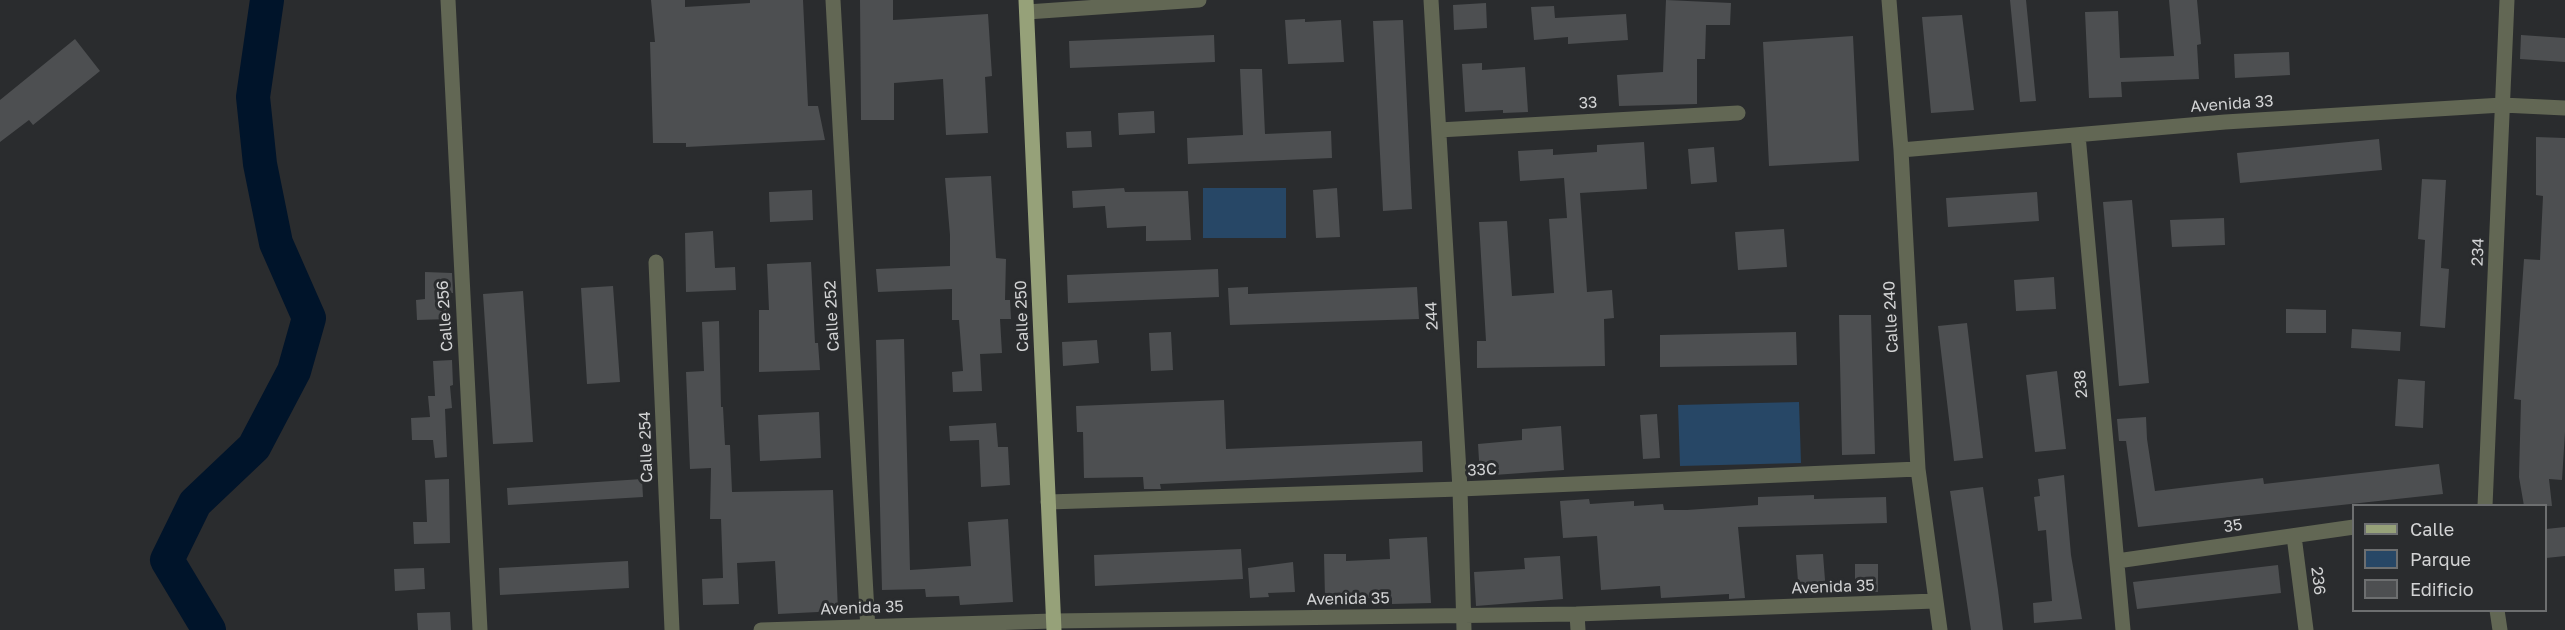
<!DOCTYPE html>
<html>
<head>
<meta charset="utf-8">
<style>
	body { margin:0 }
	#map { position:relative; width:2565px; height:630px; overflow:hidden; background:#2a2c2e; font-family:"Golos Text",sans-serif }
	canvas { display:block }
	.legend { position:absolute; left:2352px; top:504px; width:195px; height:108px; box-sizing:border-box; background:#2a2c2e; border:2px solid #6d6f70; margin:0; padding:8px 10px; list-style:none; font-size:18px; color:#d2d3d4 }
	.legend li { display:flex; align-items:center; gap:12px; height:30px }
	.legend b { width:30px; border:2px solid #6d6f70 }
</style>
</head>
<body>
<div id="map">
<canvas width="2565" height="630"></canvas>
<ul class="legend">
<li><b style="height:8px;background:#96a179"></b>Calle</li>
<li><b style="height:16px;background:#274766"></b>Parque</li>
<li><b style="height:16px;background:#4d4f51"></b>Edificio</li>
</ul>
</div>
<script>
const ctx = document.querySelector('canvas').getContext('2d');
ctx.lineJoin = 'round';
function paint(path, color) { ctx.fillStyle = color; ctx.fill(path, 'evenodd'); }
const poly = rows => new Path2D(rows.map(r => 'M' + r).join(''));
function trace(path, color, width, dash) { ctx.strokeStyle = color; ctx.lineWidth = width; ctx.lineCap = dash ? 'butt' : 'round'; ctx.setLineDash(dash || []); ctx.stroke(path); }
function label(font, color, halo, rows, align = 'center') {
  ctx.font = font + ' "Golos Text",sans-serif'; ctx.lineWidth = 6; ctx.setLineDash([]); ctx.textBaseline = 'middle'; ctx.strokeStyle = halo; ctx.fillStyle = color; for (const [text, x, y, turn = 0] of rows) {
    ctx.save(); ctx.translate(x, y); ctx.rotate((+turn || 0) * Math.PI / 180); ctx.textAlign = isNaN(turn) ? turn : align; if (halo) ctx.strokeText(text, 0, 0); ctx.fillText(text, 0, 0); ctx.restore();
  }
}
paint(poly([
	[1203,188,1286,188,1286,238,1203,238],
	[1799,402,1801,463,1680,466,1678,405]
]), '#274766');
trace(poly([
	[209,630,167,560,195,503,254,447,294,371,309,318,276,243,260,164,253,97,267,0]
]), '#00142a', 34);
paint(poly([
	[651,0,685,0,685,7,750,3,750,0,803,0,808,106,818,106,825,140,686,147,686,143,653,143,650,42,655,42],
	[860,0,893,0,893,20,988,14,992,76,985,77,988,133,946,135,943,79,894,83,894,120,861,120],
	[1666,0,1731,3,1730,25,1706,25,1705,59,1697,59,1697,104,1619,106,1617,75,1663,72],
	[2010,0,2026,0,2036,101,2020,102],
	[2169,0,2197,0,2201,44,2197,45,2199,79,2121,82,2122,97,2089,98,2085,12,2118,11,2120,58,2174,56],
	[1486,3,1487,28,1454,30,1453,5],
	[1554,6,1555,18,1626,14,1628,40,1568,44,1568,37,1534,40,1531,7],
	[1962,15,1974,110,1931,113,1922,17],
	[1305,19,1305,22,1341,20,1344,62,1288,64,1285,20],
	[1403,20,1412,209,1383,211,1373,21],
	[1214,35,1215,62,1070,68,1069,41],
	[2521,35,2565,38,2565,62,2520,59],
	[1853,36,1859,161,1769,166,1763,42],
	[75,39,100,71,33,125,29,120,0,142,0,100],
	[2289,52,2290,75,2235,78,2234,54],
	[1482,63,1482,70,1525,67,1528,112,1503,113,1503,110,1465,112,1462,64],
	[1240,69,1262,69,1265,134,1331,131,1332,158,1188,164,1187,138,1243,135],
	[1154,111,1155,133,1119,135,1118,113],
	[1091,131,1092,147,1067,148,1066,132],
	[2536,137,2565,138,2565,432,2562,480,2549,479,2552,506,2524,506,2519,477,2521,400,2514,399,2524,259,2540,260,2543,196,2536,195],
	[2379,139,2382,170,2240,183,2237,153],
	[1644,142,1647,189,1580,193,1587,292,1612,290,1614,318,1604,319,1605,366,1477,368,1477,341,1486,341,1479,222,1507,221,1512,296,1554,293,1549,219,1567,218,1564,178,1520,181,1518,151,1553,149,1553,155,1597,152,1597,145],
	[1714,147,1717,182,1691,184,1688,149],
	[991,176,996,258,1006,259,1005,300,1010,300,1011,319,1000,319,1002,353,980,354,982,391,953,392,952,372,963,371,959,320,952,320,952,289,878,292,876,269,950,266,950,235,945,178],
	[2422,179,2446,180,2441,268,2449,269,2445,328,2420,326,2425,240,2418,239],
	[1124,188,1125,192,1188,191,1191,240,1146,241,1146,226,1107,228,1105,206,1073,208,1072,191],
	[1337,188,1340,237,1316,238,1313,190],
	[812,190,813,220,770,222,769,192],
	[2037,192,2039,221,1948,227,1946,198],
	[2132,200,2149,383,2119,386,2103,202],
	[2224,218,2225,245,2172,247,2170,220],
	[1784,229,1787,267,1738,270,1735,232],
	[713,231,715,268,735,267,736,290,686,292,685,233],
	[811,262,815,343,818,343,820,370,759,372,759,310,769,310,767,264],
	[1218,269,1219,297,1068,303,1067,275],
	[425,272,452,273,453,293,448,293,449,319,417,320,416,300,425,299],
	[2054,277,2056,309,2016,311,2014,280],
	[613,286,620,382,587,384,581,288],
	[1248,287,1248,294,1417,287,1419,319,1230,325,1228,288],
	[523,291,533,442,493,444,483,294],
	[2286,309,2326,310,2326,333,2286,333],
	[1839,315,1871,315,1875,454,1842,455],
	[719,321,721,407,723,407,725,445,730,445,732,492,833,490,838,611,778,614,775,561,737,563,739,604,703,605,702,579,723,578,721,519,710,519,711,468,690,469,686,372,704,371,702,322],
	[1967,323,1983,458,1954,461,1938,326],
	[2352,329,2401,332,2400,351,2351,348],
	[1171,332,1173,370,1151,371,1149,333],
	[1796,332,1797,365,1660,367,1660,335],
	[904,339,910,570,971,566,968,522,1008,519,1013,602,960,605,959,596,926,597,925,589,882,590,876,340],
	[1097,340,1099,363,1063,366,1062,342],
	[452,360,453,385,450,386,452,408,445,409,447,457,435,458,433,440,412,440,411,418,430,417,428,396,435,396,433,361],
	[2057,371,2066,449,2035,452,2026,375],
	[2398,379,2425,381,2423,428,2395,426],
	[1224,400,1226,449,1422,441,1423,472,1160,484,1161,489,1144,489,1143,477,1084,478,1083,432,1077,432,1076,406],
	[819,412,821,458,760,461,758,415],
	[1657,414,1660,458,1643,459,1640,415],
	[2146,417,2147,439,2155,491,2263,478,2264,484,2439,464,2443,494,2138,527,2126,441,2119,441,2117,419],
	[996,423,998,447,1008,447,1010,485,981,487,979,440,950,441,949,426],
	[1561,426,1564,470,1480,476,1478,444,1522,440,1522,429],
	[2064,475,2071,555,2082,619,2034,623,2033,603,2052,601,2046,530,2038,531,2034,497,2040,496,2038,479],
	[449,479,450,543,414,544,413,522,427,522,425,480],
	[642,479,643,497,508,505,507,488],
	[1983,487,1998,590,2003,630,1971,630,1950,491],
	[1814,495,1814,499,1886,497,1887,523,1738,527,1745,598,1729,599,1729,594,1661,598,1660,586,1601,590,1597,536,1563,538,1560,501,1589,499,1590,504,1634,501,1634,506,1663,504,1664,510,1687,510,1758,505,1758,497],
	[2565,527,2565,556,2546,558,2546,529],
	[1427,537,1431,603,1392,604,1392,598,1325,598,1324,554,1346,554,1346,561,1390,559,1389,539],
	[1241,549,1243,579,1095,586,1094,555],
	[1823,554,1826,593,1799,595,1796,555],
	[1560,556,1563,599,1476,606,1474,572,1525,569,1524,558],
	[628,561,629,588,500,595,499,568],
	[1293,562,1295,592,1268,593,1269,597,1250,598,1248,568],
	[1855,564,1878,564,1878,592,1855,592],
	[2278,565,2281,593,2137,609,2133,582],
	[424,568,425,589,395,591,394,569],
	[450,612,451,630,418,630,417,613]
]), '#4d4f51');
trace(poly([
	[448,0,480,630],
	[833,0,868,630],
	[1431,0,1460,489,1464,630],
	[1889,0,1901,150,1918,469,1940,630],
	[1027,12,1199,0],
	[1439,130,1738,113],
	[2078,135,2123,630],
	[1901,150,2225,122,2502,105,2565,108],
	[656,262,672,630],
	[1048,502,1460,489,1918,469],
	[2485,506,2507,0],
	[2294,536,2306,630],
	[2117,561,2354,527],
	[2497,610,2500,630],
	[1577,614,1578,630],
	[761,630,1053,621,1577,614,1935,601]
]), '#626754', 15);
trace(poly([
	[1026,0,1054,630]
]), '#96a179', 15);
label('16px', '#d2d3d4', '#2a2c2e', [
	["33",1588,103,-3],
	["Avenida 33",2232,104,-4],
	["234",2478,252,-88],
	["Calle 256",445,316,-94],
	["Calle 252",832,316,-93],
	["Calle 250",1022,316,-92],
	["244",1432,316,-93],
	["Calle 240",1891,317,-93],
	["238",2081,384,-95],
	["Calle 254",646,447,-92],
	["33C",1482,470,-3],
	["35",2233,526,-8],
	["236",2318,581,83],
	["Avenida 35",1833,587,-2],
	["Avenida 35",1348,599,-1],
	["Avenida 35",862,608,-2]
]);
</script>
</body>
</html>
